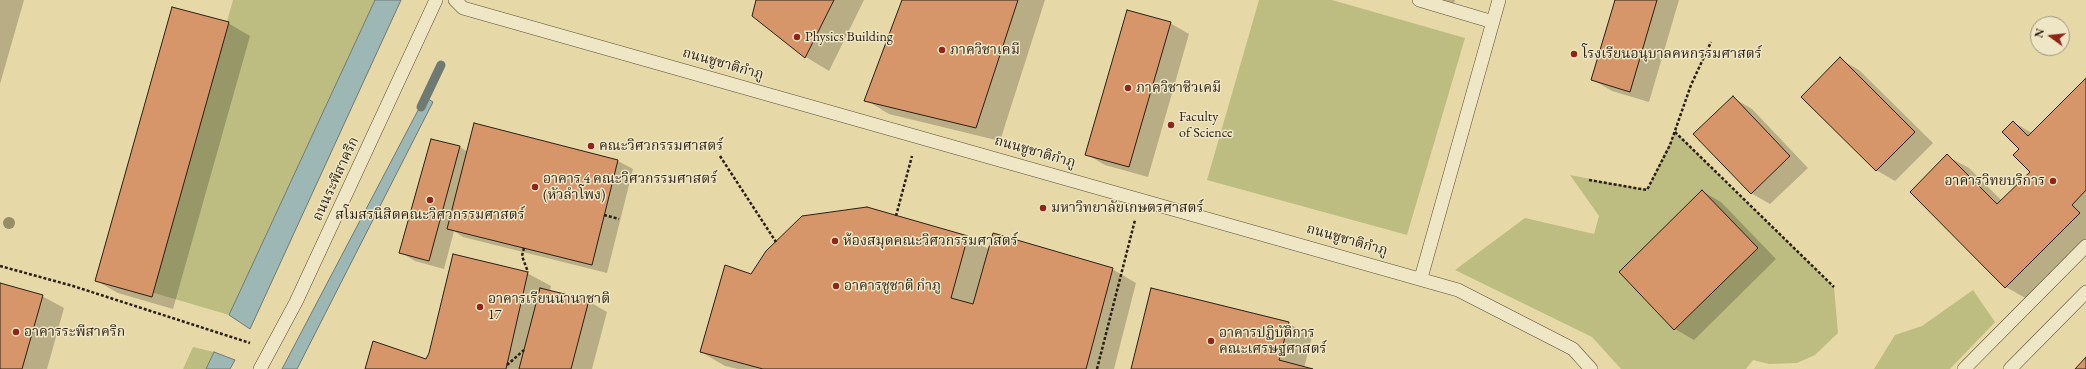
<!DOCTYPE html>
<html>
<head>
<meta charset="utf-8">
<style>
	body { margin:0 }
	#map { position:relative; width:2086px; height:369px; overflow:hidden; background:#e6d9a7; font-family:"EB Garamond",serif }
	canvas { display:block }
	.north { position:absolute; left:2030px; top:16px; width:40px; height:40px; box-sizing:border-box; background:#efe6c6; border:1px solid #a0967e; border-radius:50%; rotate:285deg; font-size:11px; font-weight:700; line-height:16px; text-align:center; color:#2a1f11 }
	.north::after { content:''; display:block; margin:auto; width:14px; height:18px; background:#8f2418; clip-path:polygon(50% 0,100% 100%,50% 72%,0 100%) }
</style>
</head>
<body>
<div id="map">
<canvas width="2086" height="369"></canvas>
<div class="north">N</div>
</div>
<script>
const ctx = document.querySelector('canvas').getContext('2d');
ctx.lineJoin = 'round';
function paint(path, color) { ctx.fillStyle = color; ctx.fill(path, 'evenodd'); }
const poly = rows => new Path2D(rows.map(r => 'M' + r).join(''));
function trace(path, color, width, dash) { ctx.strokeStyle = color; ctx.lineWidth = width; ctx.lineCap = dash ? 'butt' : 'round'; ctx.setLineDash(dash || []); ctx.stroke(path); }
function label(font, color, halo, rows, align = 'center') {
  ctx.font = font + ' "EB Garamond","Noto Serif Thai",serif'; ctx.lineWidth = 3; ctx.setLineDash([]); ctx.textBaseline = 'middle'; ctx.strokeStyle = halo; ctx.fillStyle = color; for (const [text, x, y, turn = 0] of rows) {
    ctx.save(); ctx.translate(x, y); ctx.rotate((+turn || 0) * Math.PI / 180); ctx.textAlign = isNaN(turn) ? turn : align; if (halo) ctx.strokeText(text, 0, 0); ctx.fillText(text, 0, 0); ctx.restore();
  }
}
paint(poly([
	[233,0,375,0,229,315,151,292],
	[1259,0,1332,0,1465,38,1407,235,1207,180],
	[1675,132,1834,287,1838,333,1815,355,1797,363,1769,364,1753,360,1746,369,1621,369,1592,337,1455,270,1525,218,1594,234,1599,216,1570,175,1647,190],
	[1973,290,1995,322,1950,369,1874,369,1895,335,1922,326],
	[193,347,214,352,206,369,183,369]
]), '#bdbd82');
const water = poly([
	[375,0,401,0,250,329,229,315,375,0],
	[425,97,433,102,297,369,282,369,425,97],
	[214,352,235,360,230,369,206,369,214,352]
]);
paint(water, '#9db7b4');
trace(water, '#6f7a73', 1);
paint(poly([
	[0,0,24,0,0,84],
	[757,0,864,0,829,71,806,57,753,16],
	[903,0,1045,0,1000,141,889,114,866,100],
	[1430,0,1455,0,1453,6],
	[1616,0,1679,0,1649,102,1612,91,1593,80],
	[228,23,250,36,173,309,118,293,97,281],
	[1170,23,1189,34,1148,177,1105,165,1086,154],
	[1840,59,1859,70,1933,143,1895,181,1876,170],
	[2086,80,2086,240,2027,299,2006,287,1947,156,1969,168,2002,201,2031,172,2020,149,2013,122,2032,133],
	[1733,98,1752,109,1808,168,1770,204,1751,193],
	[474,125,618,161,633,169,607,273,463,237,454,231,444,269,415,261,400,252,432,140,460,147,468,152],
	[1702,191,1721,202,1776,259,1694,340,1675,329,1620,272],
	[866,208,968,237,990,250,1112,269,1136,283,1114,369,738,369,725,366,701,352,752,275],
	[527,273,551,286,550,291,588,301,607,312,592,369,366,369,427,360],
	[0,284,42,296,64,308,47,369,0,369],
	[1288,323,1312,337,1304,368,1309,369,1132,369]
]), '#0003');
trace(poly([
	[421,107,441,65]
]), '#6f7a73', 9);
const building = poly([
	[756,0,834,0,805,58,752,16,756,0],
	[902,0,1018,0,976,128,864,101,902,0],
	[1615,0,1657,0,1630,92,1591,80,1615,0],
	[172,7,229,22,152,297,95,281,172,7],
	[1127,10,1171,22,1129,167,1085,155,1127,10],
	[1840,57,1915,132,1876,171,1801,97,1840,57],
	[2086,78,2086,190,2072,205,2080,213,2005,288,1910,192,1947,154,1997,204,2030,172,2013,155,2019,149,2002,132,2013,121,2028,136,2086,78],
	[1733,96,1790,156,1751,194,1693,134,1733,96],
	[474,123,618,160,592,265,447,229,474,123],
	[431,139,460,146,429,261,399,253,431,139],
	[1702,190,1758,248,1674,330,1619,272,1702,190],
	[867,207,968,236,951,298,973,304,993,233,1113,268,1086,369,763,369,700,352,725,265,751,274,766,251,802,216,867,207],
	[453,254,528,272,506,369,365,369,373,341,426,359,429,353,453,254],
	[0,283,43,295,22,369,0,369,0,283],
	[540,288,589,300,571,369,519,369,540,288],
	[1151,288,1289,322,1279,360,1313,369,1131,369,1151,288],
	[2086,357,2086,369,2075,369,2086,357]
]);
paint(building, '#d7966a');
trace(building, '#2a1f11', 1);
const service = poly([
	[455,0,463,8,1458,290,1573,349,1591,369],
	[1419,0,1493,22],
	[1421,278,1499,0],
	[260,369,296,302,436,0],
	[1964,369,2086,246],
	[2010,369,2086,292]
]);
trace(service, '#594e36', 14);
trace(poly([
	[1675,132,1834,287],
	[720,156,776,242],
	[1589,180,1647,190,1670,145,1691,85,1711,42],
	[604,215,619,219],
	[896,216,912,156],
	[524,248,522,256,528,272],
	[0,266,73,286,250,343],
	[507,365,524,350],
	[1097,369,1135,220]
]), '#2a1f11', 2.5, [3, 2]);
trace(service, '#efe6c6', 13);
ctx.fillStyle = '#978d67';
for (const [x, y] of [
	[9,223]
]) { ctx.beginPath(); ctx.arc(x, y, 6, 0, 2 * Math.PI); ctx.fill(); }
for (const [x, y, r, color] of [
	[797,37,4,"#8f2418"],
	[942,50,4,"#8f2418"],
	[1574,54,4,"#8f2418"],
	[1128,88,4,"#8f2418"],
	[1171,125,4,"#8f2418"],
	[591,146,4,"#8f2418"],
	[2053,181,4,"#8f2418"],
	[535,187,4,"#8f2418"],
	[430,200,4,"#8f2418"],
	[1043,208,4,"#8f2418"],
	[835,241,4,"#8f2418"],
	[836,286,4,"#8f2418"],
	[480,307,4,"#8f2418"],
	[16,332,4,"#8f2418"],
	[1211,341,4,"#8f2418"]
]) { const dot = new Path2D(); dot.arc(x, y, r, 0, 2 * Math.PI); ctx.fillStyle = color; ctx.fill(dot); trace(dot, '#efe6c6', 1.5); }
label('14px', '#2a1f11', '#efe6c6', [
	["Physics Building",805,37],
	["ภาควิชาเคมี",950,50],
	["โรงเรียนอนุบาลคหกรรมศาสตร์",1582,54],
	["ภาควิชาชีวเคมี",1136,88],
	["Faculty",1179,117],
	["of Science",1179,133],
	["คณะวิศวกรรมศาสตร์",599,146],
	["อาคาร 4 คณะวิศวกรรมศาสตร์",543,179],
	["(หัวลำโพง)",543,195],
	["อาคารวิทยบริการ",2045,181,"right"],
	["มหาวิทยาลัยเกษตรศาสตร์",1051,208],
	["สโมสรนิสิตคณะวิศวกรรมศาสตร์",430,215,"center"],
	["ห้องสมุดคณะวิศวกรรมศาสตร์",843,241],
	["อาคารชูชาติ กำภู",844,286],
	["อาคารเรียนนานาชาติ",488,299],
	["17",488,315],
	["อาคารระพีสาคริก",24,332],
	["อาคารปฏิบัติการ",1219,333],
	["คณะเศรษฐศาสตร์",1219,349]
], 'left');
label('14px', '#2a1f11', '#efe6c6', [
	["ถนนชูชาติกำภู",723,64,16],
	["ถนนชูชาติกำภู",1035,152,16],
	["ถนนระพีสาคริก",336,179,-65],
	["ถนนชูชาติกำภู",1347,240,16]
]);
</script>
</body>
</html>
